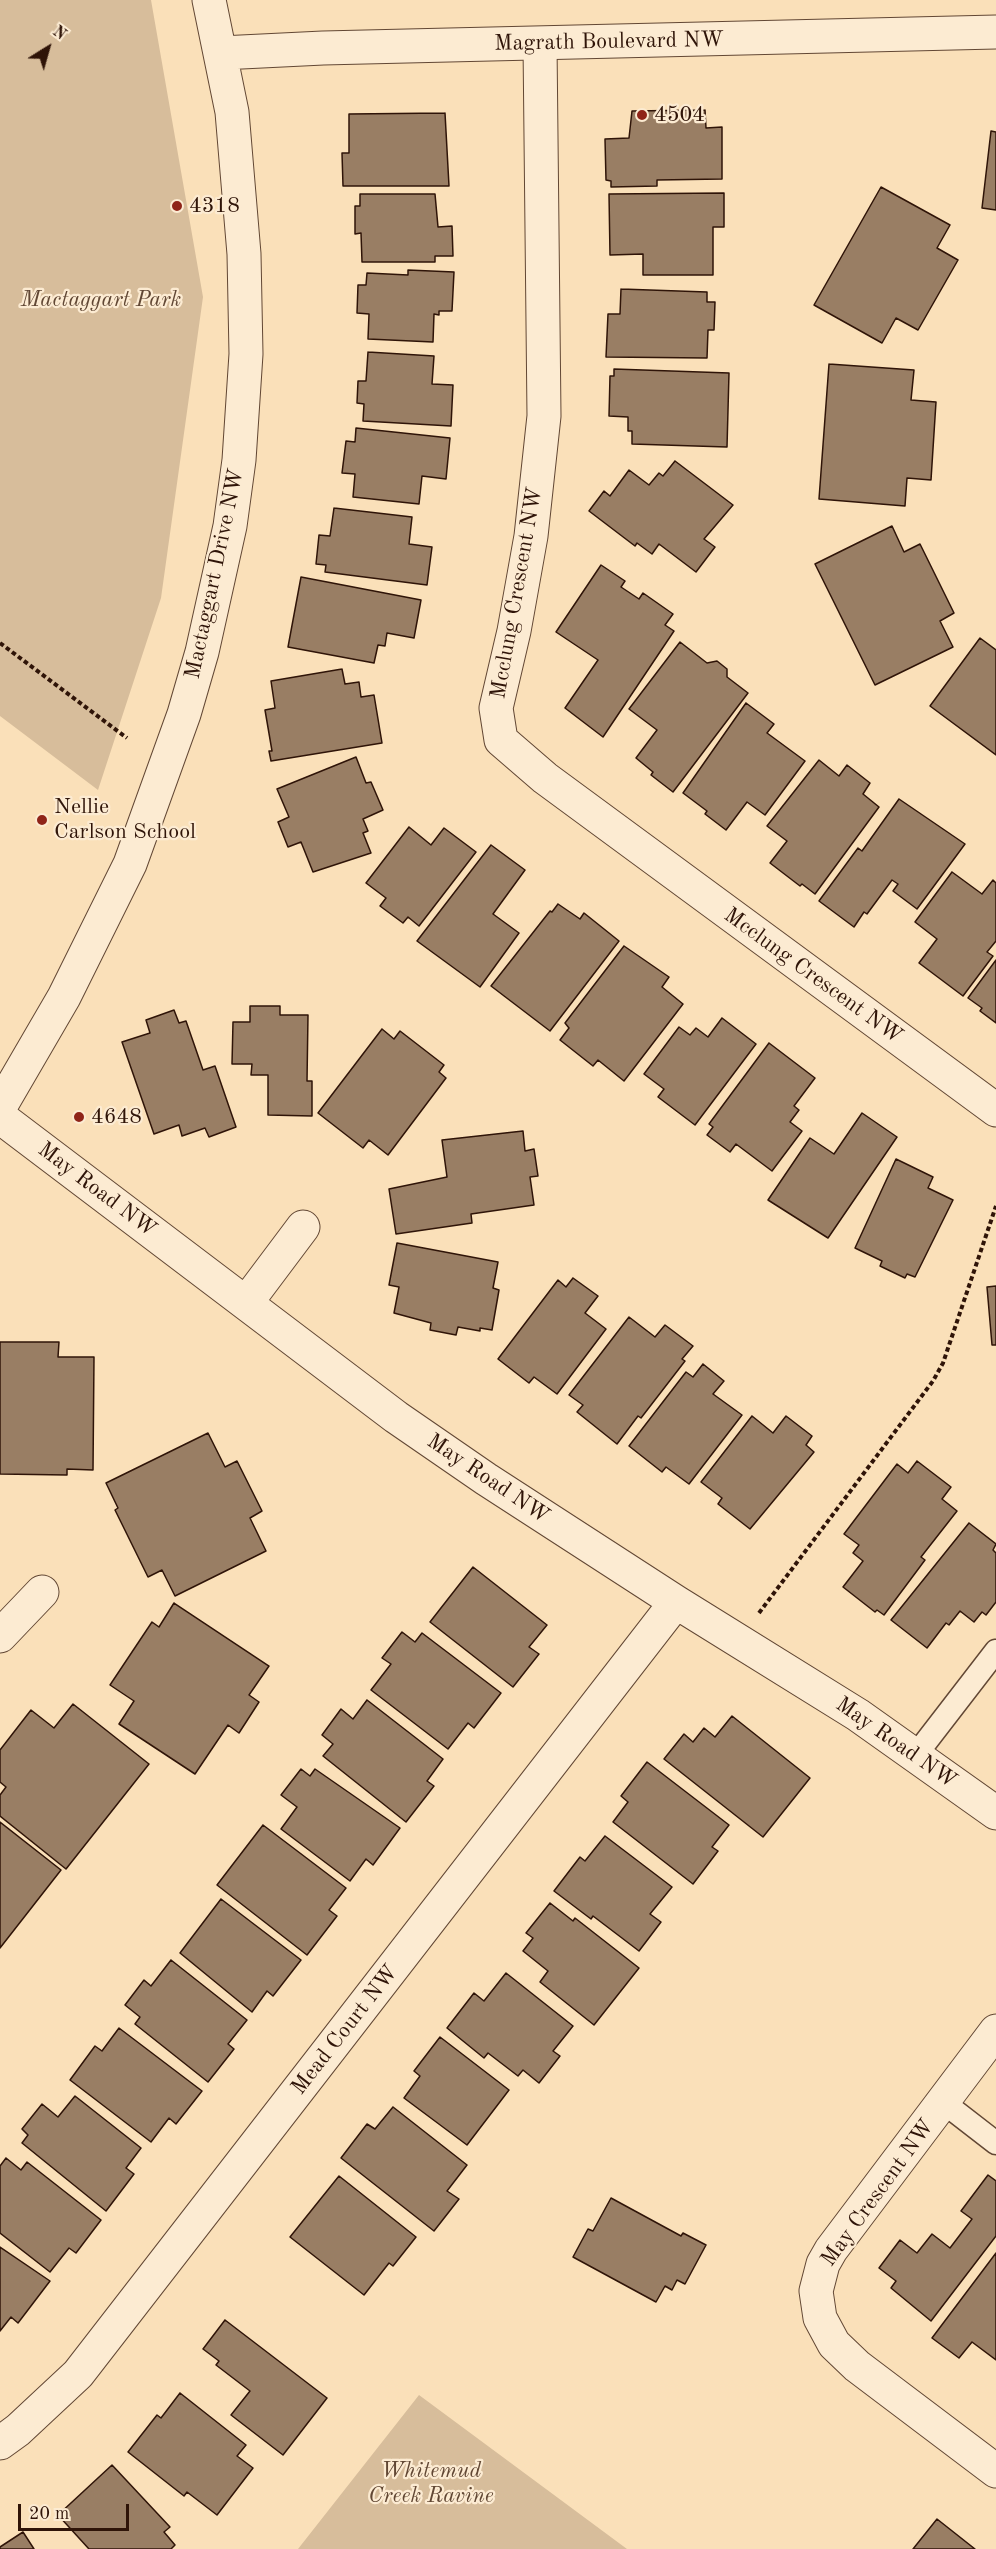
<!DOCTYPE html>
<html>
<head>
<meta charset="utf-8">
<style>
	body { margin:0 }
	#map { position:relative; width:996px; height:2549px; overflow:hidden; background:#fae0b9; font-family:"Old Standard TT",serif }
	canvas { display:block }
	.north { position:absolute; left:18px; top:18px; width:60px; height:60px; -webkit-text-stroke:4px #fcebd2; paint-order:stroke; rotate:37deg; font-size:16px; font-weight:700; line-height:24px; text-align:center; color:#2f1408 }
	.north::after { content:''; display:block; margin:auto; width:21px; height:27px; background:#2f1408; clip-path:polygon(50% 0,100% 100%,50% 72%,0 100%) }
	.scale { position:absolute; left:18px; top:2504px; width:111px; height:27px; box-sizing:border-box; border:3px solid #2f1408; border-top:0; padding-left:8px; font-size:18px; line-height:21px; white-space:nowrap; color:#2f1408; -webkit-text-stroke:4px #fcebd2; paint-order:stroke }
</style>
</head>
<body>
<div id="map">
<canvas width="996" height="2549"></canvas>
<div class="north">N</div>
<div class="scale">20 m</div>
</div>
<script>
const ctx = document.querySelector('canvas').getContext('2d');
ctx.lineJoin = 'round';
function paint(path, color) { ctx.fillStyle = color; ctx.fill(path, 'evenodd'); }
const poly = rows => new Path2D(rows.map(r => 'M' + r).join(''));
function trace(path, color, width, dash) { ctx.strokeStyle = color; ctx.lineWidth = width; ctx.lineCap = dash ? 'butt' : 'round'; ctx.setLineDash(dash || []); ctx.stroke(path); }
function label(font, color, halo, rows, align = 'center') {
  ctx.font = font + ' "Old Standard TT",serif'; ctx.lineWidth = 4.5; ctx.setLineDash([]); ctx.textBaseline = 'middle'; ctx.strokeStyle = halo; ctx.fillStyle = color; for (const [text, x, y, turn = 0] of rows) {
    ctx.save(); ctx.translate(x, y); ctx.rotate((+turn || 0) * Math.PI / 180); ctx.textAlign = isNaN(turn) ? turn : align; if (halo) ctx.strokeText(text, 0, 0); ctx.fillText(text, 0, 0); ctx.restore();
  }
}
paint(poly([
	[0,0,151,0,203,297,161,598,98,790,0,716],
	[419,2395,627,2549,298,2549]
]), '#d7bd9b');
const building = poly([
	[705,110,706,128,722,127,722,179,657,180,657,186,611,187,611,181,606,180,605,139,629,138,632,111,705,110],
	[445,113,449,186,343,186,342,153,349,153,349,114,445,113],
	[991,131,996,132,996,210,982,208,991,131],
	[881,187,950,225,937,248,958,260,918,330,896,318,882,343,814,305,881,187],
	[724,193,724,227,713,227,713,275,643,275,643,254,610,255,609,194,724,193],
	[360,194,435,194,438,227,452,226,453,256,435,256,435,262,362,262,361,233,355,234,355,206,360,206,360,194],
	[408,270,454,272,452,311,439,311,439,315,434,314,433,342,368,339,369,314,357,313,358,285,366,285,367,273,408,275,408,270],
	[621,289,707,292,707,302,715,302,714,330,708,330,707,358,606,357,608,314,620,314,621,289],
	[368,352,434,356,432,384,453,385,451,426,363,421,364,404,357,403,358,381,366,381,368,352],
	[829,364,914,370,911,400,936,402,931,480,907,478,905,506,819,499,829,364],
	[614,369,729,373,727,447,632,444,632,431,628,431,628,417,609,416,610,376,614,376,614,369],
	[356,428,450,438,446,479,422,476,419,504,353,497,355,474,342,473,346,441,355,442,356,428],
	[675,461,733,505,704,539,715,547,696,572,659,544,652,554,637,543,635,546,589,511,604,491,610,496,629,470,649,485,659,473,663,476,675,461],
	[334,508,412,517,409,544,432,547,427,585,325,572,326,565,316,564,319,535,330,536,334,508],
	[892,526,904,552,920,544,954,613,940,621,953,647,875,685,815,564,892,526],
	[601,565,625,581,621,587,639,599,643,593,673,614,665,625,674,631,603,737,565,708,598,660,556,632,601,565],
	[301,577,421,600,414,638,387,633,385,646,378,645,374,663,288,647,301,577],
	[980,638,996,650,996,755,930,706,980,638],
	[680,642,707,663,717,661,727,669,727,677,748,693,673,792,651,775,653,772,636,758,657,730,629,709,680,642],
	[342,669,345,684,359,682,361,697,374,695,382,743,271,761,269,751,272,751,265,710,275,708,271,681,342,669],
	[746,703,774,724,767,733,805,761,765,815,747,802,726,830,705,814,707,811,683,793,746,703],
	[356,757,366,783,371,782,383,810,363,819,368,831,363,833,371,853,313,872,301,842,288,847,278,822,289,817,277,789,356,757],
	[819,760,839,776,847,765,870,783,863,794,879,807,815,894,802,884,800,886,770,863,787,841,767,826,819,760],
	[899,799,965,844,917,909,893,891,898,884,892,880,867,914,864,912,854,927,819,901,858,848,862,851,899,799],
	[409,827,431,845,444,828,476,852,419,926,408,917,403,923,380,906,386,898,366,883,409,827],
	[491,845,525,870,493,914,519,933,480,987,417,941,491,845],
	[952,872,982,894,993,880,996,883,996,941,987,952,993,956,963,996,919,963,937,939,915,922,952,872],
	[558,904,580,919,584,913,619,941,550,1031,491,986,550,911,552,912,558,904],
	[624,946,669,977,662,987,683,1004,624,1081,598,1060,593,1066,560,1040,569,1028,565,1023,624,946],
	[996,960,996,1023,980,1011,982,1008,968,998,996,960],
	[250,1006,280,1006,280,1015,308,1015,307,1081,312,1081,312,1116,268,1115,268,1075,251,1075,252,1064,232,1064,233,1022,250,1022,250,1006],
	[174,1010,179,1023,186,1021,203,1070,215,1066,236,1127,209,1137,205,1128,182,1136,179,1125,154,1134,122,1042,150,1033,146,1020,174,1010],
	[722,1018,756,1044,695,1125,658,1097,664,1089,644,1074,679,1027,690,1035,696,1028,708,1037,722,1018],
	[382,1029,394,1039,400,1031,444,1065,439,1072,446,1078,388,1155,369,1140,363,1148,318,1113,382,1029],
	[769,1043,815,1078,794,1106,799,1110,790,1122,802,1131,772,1171,736,1144,730,1152,707,1135,713,1127,709,1124,769,1043],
	[862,1113,897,1137,828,1238,768,1200,810,1138,834,1154,862,1113],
	[523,1131,525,1151,534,1149,538,1176,530,1177,534,1205,471,1214,472,1223,396,1234,389,1189,447,1177,442,1140,523,1131],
	[896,1159,933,1177,928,1188,953,1200,915,1277,907,1274,905,1278,880,1266,882,1261,855,1248,896,1159],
	[397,1243,498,1262,493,1288,499,1290,492,1330,480,1328,480,1331,458,1327,456,1335,430,1330,431,1323,394,1313,399,1287,389,1285,397,1243],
	[573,1278,598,1296,585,1313,606,1329,557,1394,534,1377,529,1383,498,1359,558,1280,566,1287,573,1278],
	[996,1286,996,1345,992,1345,987,1287,996,1286],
	[629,1317,655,1337,665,1325,693,1346,682,1359,685,1361,641,1418,638,1416,617,1444,577,1412,583,1405,569,1395,629,1317],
	[0,1342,59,1342,58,1357,94,1357,93,1470,67,1469,67,1475,0,1474,0,1342],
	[703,1364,724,1381,713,1394,742,1415,689,1484,666,1467,662,1472,629,1446,686,1372,693,1377,703,1364],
	[752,1416,773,1433,786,1416,812,1436,806,1445,814,1452,750,1529,718,1504,722,1498,701,1482,752,1416],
	[208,1433,225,1467,237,1461,262,1511,250,1518,266,1551,175,1596,162,1570,148,1577,115,1510,118,1508,106,1483,208,1433],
	[917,1461,951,1487,942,1499,957,1511,921,1557,925,1560,884,1615,877,1610,875,1612,843,1587,863,1561,853,1553,859,1545,844,1534,897,1464,908,1473,917,1461],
	[969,1523,996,1544,993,1550,996,1553,996,1602,986,1615,982,1612,974,1622,960,1611,949,1625,946,1623,927,1648,891,1620,969,1523],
	[473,1567,547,1625,529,1647,539,1654,513,1687,430,1622,473,1567],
	[174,1603,269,1666,249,1695,259,1702,239,1733,228,1725,195,1774,119,1724,134,1701,110,1685,152,1622,159,1627,174,1603],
	[402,1632,415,1642,422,1633,501,1693,474,1728,468,1723,448,1749,371,1690,391,1664,382,1658,402,1632],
	[367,1700,443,1759,427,1781,434,1786,406,1822,323,1756,333,1744,322,1735,341,1709,353,1719,367,1700],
	[73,1704,149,1764,66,1869,0,1816,0,1795,6,1787,0,1782,0,1750,31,1710,54,1728,73,1704],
	[732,1716,810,1778,763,1837,664,1759,684,1734,693,1742,704,1728,715,1737,732,1716],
	[647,1762,729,1825,712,1847,718,1851,693,1884,613,1822,628,1802,621,1796,647,1762],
	[301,1769,310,1776,315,1769,400,1828,373,1865,366,1859,350,1881,281,1829,297,1807,281,1795,301,1769],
	[0,1822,61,1870,0,1948,0,1822],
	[263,1825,346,1888,329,1910,337,1916,307,1955,217,1885,263,1825],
	[605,1836,672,1887,650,1914,661,1922,639,1951,593,1916,591,1919,554,1891,580,1857,585,1861,605,1836],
	[221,1899,301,1960,273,1996,267,1991,252,2012,180,1953,221,1899],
	[550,1903,573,1921,575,1918,639,1968,594,2025,540,1982,548,1971,523,1951,533,1938,526,1933,550,1903],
	[171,1960,247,2020,228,2044,234,2049,208,2082,135,2024,140,2017,125,2005,144,1980,151,1986,171,1960],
	[506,1973,573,2026,553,2051,560,2056,539,2083,523,2070,518,2076,488,2053,484,2058,447,2028,474,1993,484,2001,506,1973],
	[119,2028,202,2091,176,2124,169,2118,151,2142,70,2080,95,2046,102,2051,119,2028],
	[440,2037,509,2090,467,2145,404,2098,420,2076,414,2071,440,2037],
	[75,2096,141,2148,126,2168,134,2174,106,2211,22,2143,28,2135,22,2129,42,2104,58,2117,75,2096],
	[393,2107,467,2165,447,2191,459,2199,434,2231,341,2158,367,2124,375,2129,393,2107],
	[6,2158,21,2170,27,2162,101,2220,76,2253,69,2248,50,2272,0,2233,0,2166,6,2158],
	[988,2175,996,2181,996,2236,931,2321,891,2288,896,2281,879,2268,900,2240,917,2253,932,2234,950,2248,972,2219,961,2211,988,2175],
	[339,2176,416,2237,393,2266,389,2263,364,2295,290,2237,339,2176],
	[611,2198,681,2236,683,2233,706,2245,685,2284,677,2280,672,2290,665,2286,656,2302,573,2257,588,2229,593,2231,611,2198],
	[0,2247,50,2281,18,2323,11,2317,0,2331,0,2247],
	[996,2253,996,2360,972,2342,959,2358,932,2338,996,2253],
	[225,2320,327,2398,283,2455,231,2415,250,2391,216,2365,219,2361,203,2349,225,2320],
	[180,2393,246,2445,237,2456,253,2468,217,2515,187,2492,184,2496,128,2452,157,2415,161,2418,180,2393],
	[112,2465,170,2527,164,2532,175,2545,171,2549,89,2549,58,2515,112,2465],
	[937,2519,975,2549,913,2549,937,2519],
	[23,2532,34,2549,0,2549,0,2547,23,2532]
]);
paint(building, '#997e64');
trace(building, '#2f1408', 1.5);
const service = poly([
	[915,1756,996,1651],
	[943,2102,996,2143]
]);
const minor = poly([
	[540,44,544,416,531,536,514,631,496,708,501,740,545,778,996,1110],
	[0,1117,396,1417,486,1479,676,1602,858,1715,996,1813],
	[246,1303,303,1227],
	[0,1636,42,1592],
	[996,2031,831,2250,823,2264,816,2291,820,2318,834,2344,857,2366,996,2471],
	[0,2443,18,2430,78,2374,676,1602]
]);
const tertiary = poly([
	[221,53,323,48,996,32],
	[0,1107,64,997,130,864,184,714,202,652,230,526,239,460,246,354,244,254,232,112,209,0]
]);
trace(service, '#624734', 25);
trace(minor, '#624734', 35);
trace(tertiary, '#624734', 35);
trace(poly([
	[0,643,127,738],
	[759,1613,933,1381,943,1363,996,1206]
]), '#2f1408', 4, [4.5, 3]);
trace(service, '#fcebd2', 22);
trace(minor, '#fcebd2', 33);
trace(tertiary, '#fcebd2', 33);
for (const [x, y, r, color] of [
	[642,115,6,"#8f2418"],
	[177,206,6,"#8f2418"],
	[42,820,6,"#8f2418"],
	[79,1117,6,"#8f2418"]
]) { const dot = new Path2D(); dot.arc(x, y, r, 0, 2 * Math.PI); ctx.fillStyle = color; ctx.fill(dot); trace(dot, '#fcebd2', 2); }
label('22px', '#2f1408', '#fcebd2', [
	["Magrath Boulevard NW",609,42,-1],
	["Mactaggart Drive NW",215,574,-78],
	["Mcclung Crescent NW",517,593,-80],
	["Mcclung Crescent NW",813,976,36],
	["May Road NW",97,1190,37],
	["May Road NW",488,1479,34],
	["May Road NW",896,1743,35],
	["Mead Court NW",345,2030,-52],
	["May Crescent NW",878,2193,-54]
]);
label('22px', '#2f1408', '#fcebd2', [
	["4504",654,115],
	["4318",189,206],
	["Nellie",54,807],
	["Carlson School",54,832],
	["4648",91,1117]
], 'left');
label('italic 22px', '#614734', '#fcebd2', [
	["Mactaggart Park",101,300],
	["Whitemud",431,2471],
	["Creek Ravine",431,2496]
]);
</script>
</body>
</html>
